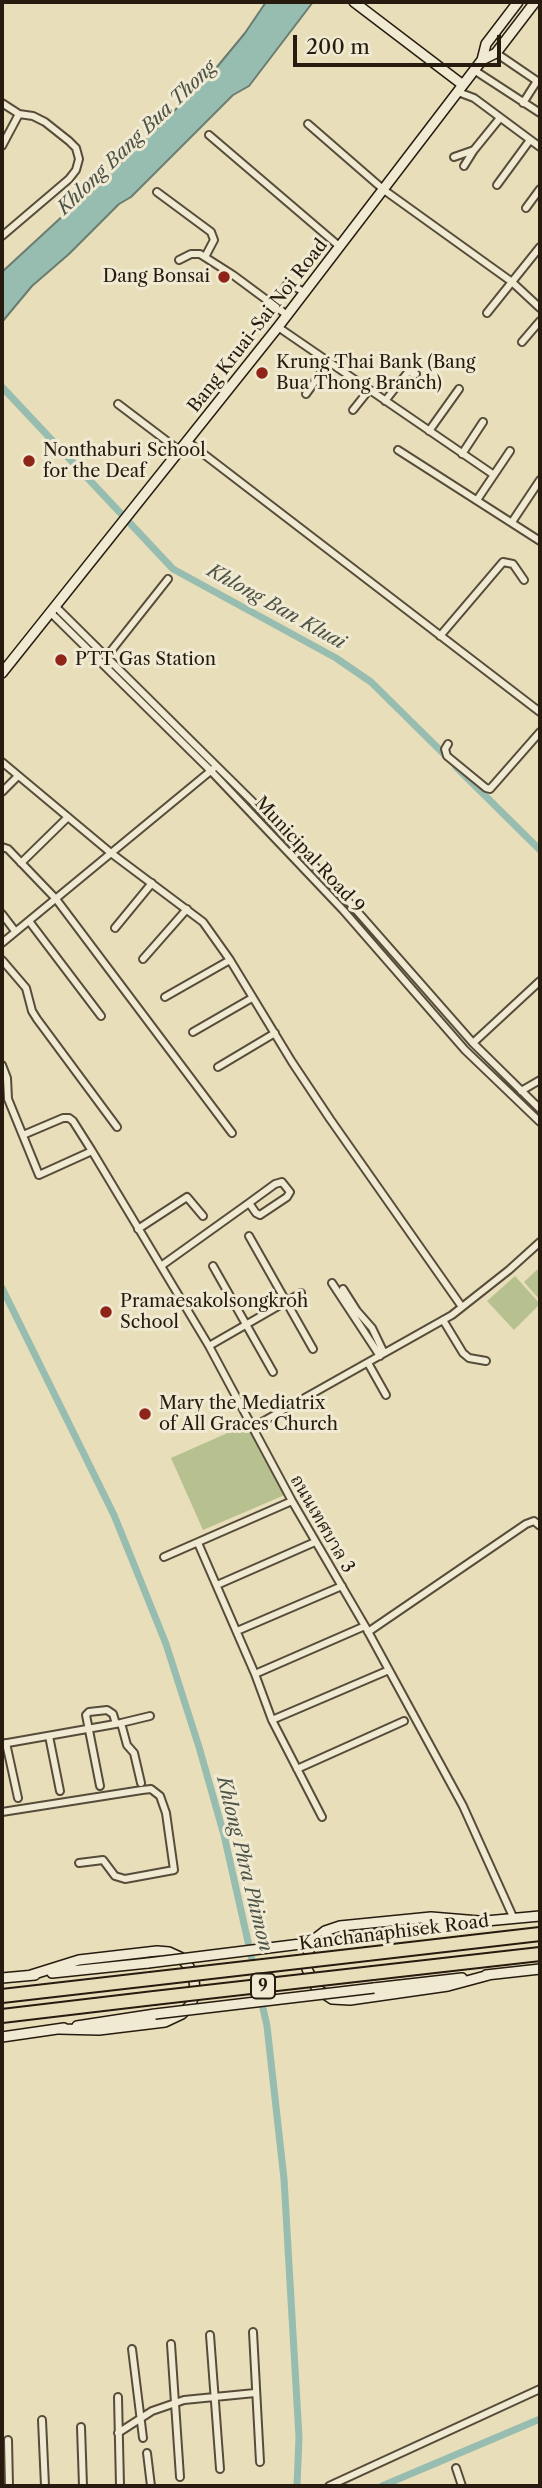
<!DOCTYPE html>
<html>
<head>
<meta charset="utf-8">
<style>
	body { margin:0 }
	#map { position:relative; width:542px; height:2488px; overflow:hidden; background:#e8deba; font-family:"Libre Caslon Text",serif }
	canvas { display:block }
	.frame { position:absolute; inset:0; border:4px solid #271b0f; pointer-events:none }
	.scale { position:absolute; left:293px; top:35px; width:208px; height:32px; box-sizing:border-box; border:4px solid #271b0f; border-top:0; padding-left:9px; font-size:21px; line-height:24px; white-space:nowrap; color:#271b0f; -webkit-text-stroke:5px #f0ead2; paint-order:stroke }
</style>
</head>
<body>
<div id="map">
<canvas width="542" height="2488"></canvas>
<div class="frame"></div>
<div class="scale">200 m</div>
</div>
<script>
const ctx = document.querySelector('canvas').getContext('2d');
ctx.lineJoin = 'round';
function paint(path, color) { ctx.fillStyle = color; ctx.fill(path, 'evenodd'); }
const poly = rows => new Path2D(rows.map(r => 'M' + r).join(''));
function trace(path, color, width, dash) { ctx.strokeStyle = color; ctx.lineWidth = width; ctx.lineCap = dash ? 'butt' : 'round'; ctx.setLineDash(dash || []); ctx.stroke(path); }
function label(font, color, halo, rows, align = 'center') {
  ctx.font = font + ' "Libre Caslon Text","Noto Serif Thai",serif'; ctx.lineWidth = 6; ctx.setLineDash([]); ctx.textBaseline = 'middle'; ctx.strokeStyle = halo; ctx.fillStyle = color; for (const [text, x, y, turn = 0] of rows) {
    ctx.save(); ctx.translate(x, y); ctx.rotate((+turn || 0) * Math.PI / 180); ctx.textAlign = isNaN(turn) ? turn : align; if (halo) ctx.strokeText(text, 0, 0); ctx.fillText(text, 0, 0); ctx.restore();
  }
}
paint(poly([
	[540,1267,540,1300,524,1282],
	[515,1276,540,1304,514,1330,487,1301],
	[250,1423,287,1494,203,1530,171,1458]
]), '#b7c18f');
const water = poly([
	[266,2,313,2,249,86,233,95,131,197,119,204,69,254,32,286,2,322,2,272,144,141,212,73,245,33,266,2]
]);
paint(water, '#97bcb0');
trace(water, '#6a7c70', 2);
trace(poly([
	[2,387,173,569,336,658,371,682,448,758],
	[456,767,540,850],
	[2,1288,114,1515,133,1562,166,1644,199,1747,224,1835,267,2026,284,2179,299,2437,297,2486],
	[382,2486,540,2419]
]), '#97bcb0', 7);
const street = poly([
	[496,53,540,83],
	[474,70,540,113],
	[458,92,474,98,540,147],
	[2,103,19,114,33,116,45,122,69,141,76,148,79,159,76,170,69,179,2,236],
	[523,103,537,81],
	[308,124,384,190,512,282,540,308],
	[209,135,339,246],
	[2,146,19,114],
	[454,157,474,150,500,118],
	[464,166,474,150],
	[497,185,530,140],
	[157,192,211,232,214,240,205,257],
	[526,208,540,189],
	[179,260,191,254,200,254,233,275,287,315],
	[274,305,288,283,304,292],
	[487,313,540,247],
	[278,327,494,475],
	[522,342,540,321],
	[306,394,329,362],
	[385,401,408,372,416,374],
	[118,404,180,451],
	[353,410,369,390],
	[429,431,459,389],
	[188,442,540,712],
	[398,450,540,541],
	[462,454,483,422],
	[477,500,510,451],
	[512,522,540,480],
	[55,606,264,813,349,902,473,1043,540,1109],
	[50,612,211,771,343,910,465,1050,540,1122],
	[440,636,503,562,513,564,524,580],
	[107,656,168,579],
	[448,744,445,749,447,756,486,788,490,789,540,732],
	[2,762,111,853,203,922,230,960,292,1062,330,1119,462,1307],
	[2,792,18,776],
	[2,847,8,849,56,899,232,1133],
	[21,863,68,817],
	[2,914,15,931],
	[29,921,101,1016],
	[115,928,152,883],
	[2,943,213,769],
	[143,959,187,909],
	[2,960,26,988,32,1011,37,1019,117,1127],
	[165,997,230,960],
	[193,1032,252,998],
	[473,1043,540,981],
	[2,1065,7,1078,8,1099,39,1175,92,1151],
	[218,1067,275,1033],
	[521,1091,540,1080],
	[23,1135,63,1118,69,1118,73,1121,92,1151,209,1346,292,1501,365,1626,463,1806,514,1919],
	[138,1229,187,1197,203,1216],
	[249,1236,313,1349],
	[161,1266,249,1203,275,1184,282,1182,290,1192,287,1197,260,1215,256,1213,249,1203],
	[213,1266,273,1372],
	[332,1283,380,1356],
	[343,1289,357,1311,372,1328,384,1353],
	[443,1320,463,1353,469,1358,486,1361],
	[209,1346,301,1293],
	[368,1363,386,1395],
	[253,1427,452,1315,509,1270,540,1242],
	[198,1543,255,1674,272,1720,322,1817],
	[164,1557,292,1501],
	[217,1585,315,1542],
	[237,1631,342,1586],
	[368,1632,526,1524,534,1521,540,1526],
	[255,1674,365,1626],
	[272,1720,389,1670],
	[121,1723,150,1716],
	[49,1736,60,1791],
	[6,1743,18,1798],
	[2,1744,121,1723,127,1745,134,1753,141,1783],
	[297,1769,404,1721],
	[100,1786,86,1715,89,1712,107,1710,113,1714,116,1724],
	[2,1812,142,1790,151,1789,160,1796,166,1813,174,1870,125,1879,115,1876,103,1860,79,1863],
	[253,2332,260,2462],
	[210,2335,220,2469],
	[171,2344,180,2477],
	[132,2349,143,2438],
	[118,2397,120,2486],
	[42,2420,45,2486],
	[81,2427,83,2486],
	[118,2433,152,2411,184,2400,255,2393],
	[8,2440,9,2486],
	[147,2453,151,2486],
	[456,2468,462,2486],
	[329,2486,540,2389]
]);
const secondary = poly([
	[354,2,463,85],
	[482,60,496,53,535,2],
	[2,673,278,327,482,60,486,44,518,2],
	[479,1921,431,1917,340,1926,325,1931,316,1938,309,1949,307,1969,317,1989,332,1999,350,2000,448,1986,489,1975],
	[475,1922,540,1916],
	[365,1936,461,1924],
	[52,1973,148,1963],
	[31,1975,79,1960,157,1951,169,1952,180,1957,189,1967,194,1979,195,1993,191,2004,182,2014,165,2022,99,2030,59,2029],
	[486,1975,540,1969],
	[2,1978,35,1975],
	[374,1988,462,1978],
	[77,2026,155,2014],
	[2,2037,64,2028]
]);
const highway = poly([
	[367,1954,540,1934],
	[373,1973,540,1954],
	[2,1996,150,1979],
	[2,2016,154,1998]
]);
trace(street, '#574c3a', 10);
trace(secondary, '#271b0f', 12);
trace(highway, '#271b0f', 16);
trace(street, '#f0ead2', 6);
trace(secondary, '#f0ead2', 9);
trace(highway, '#e8deba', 12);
const secondaryBridge = poly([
	[148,1963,365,1936],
	[155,2014,374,1988]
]);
const highwayBridge = poly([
	[150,1979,367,1954],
	[154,1998,373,1973]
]);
trace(secondaryBridge, '#271b0f', 12, []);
trace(highwayBridge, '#271b0f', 16, []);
trace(secondaryBridge, '#f0ead2', 9);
trace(highwayBridge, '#e8deba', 12);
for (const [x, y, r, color] of [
	[224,277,7,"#8f2418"],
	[262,373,7,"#8f2418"],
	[29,461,7,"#8f2418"],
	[61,660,7,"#8f2418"],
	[106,1312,7,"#8f2418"],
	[145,1414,7,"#8f2418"]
]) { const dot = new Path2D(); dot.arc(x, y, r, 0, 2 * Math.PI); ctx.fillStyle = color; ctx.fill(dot); trace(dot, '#f0ead2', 2.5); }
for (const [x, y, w] of [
	[263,1986,24]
]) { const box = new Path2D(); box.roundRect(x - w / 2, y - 12.5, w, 25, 5); ctx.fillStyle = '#f0ead2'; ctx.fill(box); trace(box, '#271b0f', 2); }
label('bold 16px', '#271b0f', null, [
	["9",263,1986]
]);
label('18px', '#271b0f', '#f0ead2', [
	["Dang Bonsai",210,277,"right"],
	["Krung Thai Bank (Bang",276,363],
	["Bua Thong Branch)",276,384],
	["Nonthaburi School",43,451],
	["for the Deaf",43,472],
	["PTT Gas Station",75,660],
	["Pramaesakolsongkroh",120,1302],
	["School",120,1323],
	["Mary the Mediatrix",159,1404],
	["of All Graces Church",159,1425]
], 'left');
label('18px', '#271b0f', '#f0ead2', [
	["Bang Kruai-Sai Noi Road",258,326,-52],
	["Municipal Road 9",309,855,47],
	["ถนนเทศบาล 3",322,1524,60],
	["Kanchanaphisek Road",394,1933,-7]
]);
label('italic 19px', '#4e5347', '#f0ead2', [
	["Khlong Bang Bua Thong",137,138,-44],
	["Khlong Ban Kluai",276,607,29],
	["Khlong Phra Phimon",244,1864,76]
]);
</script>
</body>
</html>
